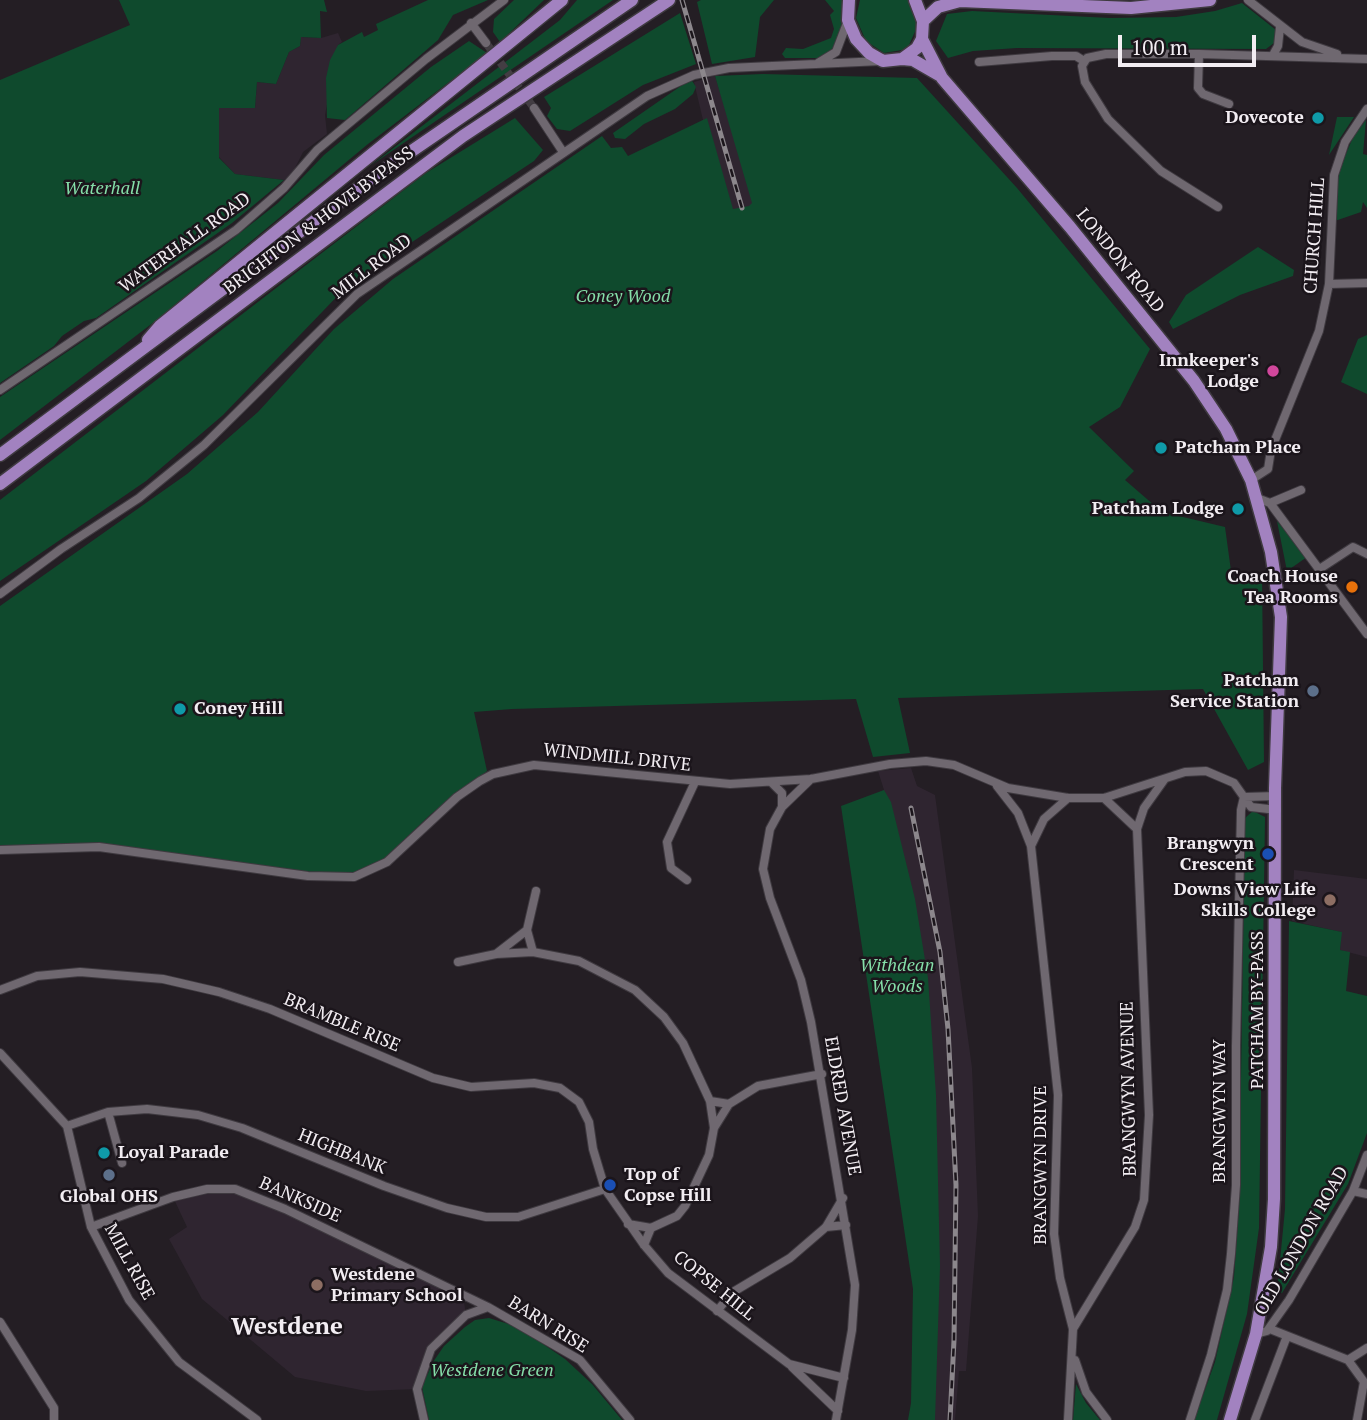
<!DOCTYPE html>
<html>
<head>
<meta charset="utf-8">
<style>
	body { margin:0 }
	#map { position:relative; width:1367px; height:1420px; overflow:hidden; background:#241e24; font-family:"PT Serif",serif }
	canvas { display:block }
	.scale { position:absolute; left:1118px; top:35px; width:138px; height:32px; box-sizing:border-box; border:4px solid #f2edf2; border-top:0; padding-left:9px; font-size:21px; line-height:24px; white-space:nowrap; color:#f2edf2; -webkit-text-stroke:5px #1b151b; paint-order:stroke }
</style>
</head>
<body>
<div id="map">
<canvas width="1367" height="1420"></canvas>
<div class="scale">100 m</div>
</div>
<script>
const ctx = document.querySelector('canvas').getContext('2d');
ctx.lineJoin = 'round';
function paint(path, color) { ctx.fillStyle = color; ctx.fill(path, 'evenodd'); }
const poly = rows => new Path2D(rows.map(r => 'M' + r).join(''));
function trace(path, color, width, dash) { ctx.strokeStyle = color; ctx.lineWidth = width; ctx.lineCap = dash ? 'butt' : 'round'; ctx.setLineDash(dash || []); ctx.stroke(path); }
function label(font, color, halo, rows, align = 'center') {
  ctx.font = font + ' "PT Serif",serif'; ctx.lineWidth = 5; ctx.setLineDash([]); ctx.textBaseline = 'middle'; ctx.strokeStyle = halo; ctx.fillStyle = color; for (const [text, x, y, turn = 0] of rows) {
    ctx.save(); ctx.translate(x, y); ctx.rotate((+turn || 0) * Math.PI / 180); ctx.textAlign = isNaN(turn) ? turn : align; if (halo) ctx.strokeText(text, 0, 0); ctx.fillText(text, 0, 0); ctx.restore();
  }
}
paint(poly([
	[338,33,342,42,338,45,325,115,327,134,303,152,294,170,284,180,235,174,219,157,219,108,255,108,257,82,276,84,289,52,300,46,301,37,321,38],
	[715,76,756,205,729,226,699,122,703,120,694,82],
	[911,768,917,786,935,795,972,1068,978,1216,966,1371,959,1371,955,1420,933,1420,873,795,884,790,878,771],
	[1294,870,1367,879,1367,957,1340,950,1341,932,1292,921],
	[235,1189,463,1296,466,1315,431,1349,417,1389,366,1391,295,1377,202,1299,169,1239,187,1227,173,1197]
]), '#2f2530');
paint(poly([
	[119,0,324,0,327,12,320,11,321,38,301,37,300,46,289,52,276,84,257,82,255,108,219,108,219,158,235,174,284,180,232,223,96,318,84,321,62,336,54,346,0,383,0,80,130,25],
	[428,0,488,0,453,15,438,40,345,120,327,118,326,78,330,60,338,45,362,32,364,37,378,30,376,24],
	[514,0,544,0,500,42,493,32,494,19],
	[577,0,613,0,370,166,560,20],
	[701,0,774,0,760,17,755,57,712,64,697,2],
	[825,0,843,0,841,34,834,49,819,58,785,58,782,54,786,48,803,49,831,38,834,29,830,15,834,11],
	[860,0,909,0,918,25,909,45,902,50,884,53,866,41,856,18],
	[1242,3,1276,30,1274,43,1266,49,1017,48,973,51,948,58,936,41,947,14,972,11,1110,18,1176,17,1215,11],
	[680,13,696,64,643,85,570,131,557,129,547,116,551,108,544,97],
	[469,41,487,53,368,144,154,322,0,440,0,397,217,251,278,203,324,155,431,67],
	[763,74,917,78,1017,188,1150,349,1120,407,1089,427,1134,471,1125,480,1162,512,1225,527,1232,578,1262,574,1264,762,1248,770,1203,689,898,698,910,753,873,757,856,699,512,709,474,712,487,771,431,814,381,862,364,871,346,875,314,874,123,847,75,844,0,846,0,606,187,474,258,412,334,329,393,279,602,136,611,148,622,147,628,156,707,118,733,209,749,206,752,203,715,76],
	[691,79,696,87,693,94,675,109,644,124,625,139,615,138,613,133],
	[1337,117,1354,117,1329,155],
	[515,118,543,150,534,161,349,284,223,415,146,481,0,581,0,500,426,173],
	[1366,120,1363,154,1367,155,1367,208,1363,202,1361,212,1332,222,1339,170,1354,135],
	[1258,247,1294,270,1293,276,1240,295,1173,329,1169,322,1186,295],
	[1367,335,1367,394,1341,382,1358,339],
	[1277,521,1307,557,1287,571],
	[884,790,891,802,915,899,928,978,936,1095,940,1266,935,1420,908,1420,911,1403,913,1289,841,806],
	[1253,811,1265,817,1259,1228,1247,1314,1217,1420,1194,1420,1215,1362,1234,1277,1239,1207,1245,818],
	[1289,921,1342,932,1340,950,1350,952,1346,991,1367,996,1367,1133,1348,1184,1282,1293,1277,1292,1285,1209],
	[489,1318,518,1327,565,1359,592,1384,622,1420,429,1420,422,1387,433,1362,444,1346,465,1327,475,1320],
	[1076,1384,1086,1403,1100,1420,1073,1420]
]), '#0f4a2d');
trace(poly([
	[486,43,534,108]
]), '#433d43', 8, [8, 4]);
const minor = poly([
	[1248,0,1302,42,1337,54],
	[471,23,486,43],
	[1199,54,1198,88,1203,94,1229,104],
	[1273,55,1278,46,1280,27],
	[979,62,1052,56,1076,56,1084,61],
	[818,63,836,52,847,23],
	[534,108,563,152],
	[1218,207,1161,171,1108,119,1085,82,1082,66,1087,58,1106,54,1199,54,1367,59],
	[1329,284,1367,283],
	[0,390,236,230,284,188,317,150,426,59,504,0],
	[1251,480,1268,469,1271,450,1319,331,1329,284,1334,175,1345,142,1367,109],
	[1257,498,1270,503,1367,634],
	[1270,503,1301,490],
	[1321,568,1353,547,1367,554],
	[0,594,61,549,139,498,204,445,357,294,647,96,694,75,729,68,881,61],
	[772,783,782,793,782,807,811,779],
	[997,786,1018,813,1031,846,1044,819,1068,798],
	[1244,797,1277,796],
	[1104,798,1137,829,1144,808,1164,780],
	[782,807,770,829,763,869,770,898,801,980,811,1022,855,1285,852,1330,836,1420],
	[1031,846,1058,1095,1054,1234,1060,1278,1073,1329,1068,1420],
	[0,850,99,847,308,876,354,877,387,862,457,797,480,781,493,774,534,765,730,784,811,779,890,764,926,761,954,765,1008,788,1068,798,1104,798,1185,772,1206,771,1234,783,1251,807,1277,810],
	[687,880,671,868,667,842,695,782],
	[533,952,527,930,536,891],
	[496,954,527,930],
	[458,962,496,954,533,952,579,961,635,990,664,1017,683,1043,710,1101,714,1128,709,1155,685,1206,677,1216,651,1228,644,1245],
	[0,990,37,976,80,972,163,979,219,992,270,1009,433,1078,471,1087,534,1083,560,1088,579,1102,589,1122,593,1149,605,1189,644,1245,668,1273,789,1364,844,1378],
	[0,1053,67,1126,91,1227,129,1300,179,1362,257,1420],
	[710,1101,729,1104,758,1086,822,1074],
	[108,1112,122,1163],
	[67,1126,108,1112,147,1109,198,1115,242,1128,384,1186,447,1208,486,1217,518,1217,605,1189],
	[714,1128,729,1104],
	[1353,1191,1367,1194],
	[628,1224,651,1228],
	[91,1227,173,1197,207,1189,235,1189,285,1209,488,1307],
	[826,1227,846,1225],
	[717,1311,733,1292,790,1258,826,1227,843,1198],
	[0,1322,54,1408,54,1420],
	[1073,1329,1135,1227,1144,1200,1149,1115,1137,829],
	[1270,1329,1348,1360,1364,1382,1357,1420],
	[1256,1334,1267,1331,1289,1300,1353,1191,1367,1155],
	[1075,1360,1086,1392,1107,1420],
	[1348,1360,1367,1348],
	[792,1367,838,1411],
	[424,1420,417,1389,431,1349,466,1315,488,1307,580,1360,630,1420],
	[1190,1420,1211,1355,1227,1290,1231,1254,1236,1185,1236,1046,1241,810,1244,797],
	[1255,1420,1287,1336]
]);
const trunk = poly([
	[849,0,848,20,856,39,869,53,883,61,902,59,917,48,922,39,923,21,915,0],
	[923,21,938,7,960,1,1131,8,1210,0],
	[922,39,942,78,1070,227,1194,381,1226,429,1251,480,1271,552,1281,617,1275,788,1274,1199,1271,1247,1256,1334,1230,1420],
	[902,59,913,60,939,75],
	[148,340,160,326,562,0],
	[0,455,368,181,632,0],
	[0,484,463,136,669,0]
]);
trace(minor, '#3f3a40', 10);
trace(trunk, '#3f3a40', 15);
trace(minor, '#6f6870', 8);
trace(trunk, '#a282c0', 12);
const rail = poly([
	[682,0,742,208],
	[911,808,940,952,948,1029,956,1185,954,1340,950,1420]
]);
trace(rail, '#8c878c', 5);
trace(rail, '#1b151b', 2.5, [8]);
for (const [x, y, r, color] of [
	[1318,118,7,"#0f9aa8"],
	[1273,371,7,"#d1479c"],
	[1161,448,7,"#0f9aa8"],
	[1238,509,7,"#0f9aa8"],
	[1352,587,7,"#e8710a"],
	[1313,691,7,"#5c6f8a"],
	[180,709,7,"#0f9aa8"],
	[1268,854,7,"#1a4fb4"],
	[1330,900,7,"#8d6e63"],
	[104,1153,7,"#0f9aa8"],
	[109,1175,7,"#5c6f8a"],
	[610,1185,7,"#1a4fb4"],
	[317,1285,7,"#8d6e63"]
]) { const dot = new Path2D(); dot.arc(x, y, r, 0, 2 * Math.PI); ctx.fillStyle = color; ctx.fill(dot); trace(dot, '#1b151b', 2.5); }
label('bold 18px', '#f2edf2', '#1b151b', [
	["Dovecote",1304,118],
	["Innkeeper's",1259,361],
	["Lodge",1259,382],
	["Patcham Place",1175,448,"left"],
	["Patcham Lodge",1224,509],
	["Coach House",1338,577],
	["Tea Rooms",1338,598],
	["Patcham",1299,681],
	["Service Station",1299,702],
	["Coney Hill",194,709,"left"],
	["Brangwyn",1254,844],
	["Crescent",1254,865],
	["Downs View Life",1316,890],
	["Skills College",1316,911],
	["Loyal Parade",118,1153,"left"],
	["Top of",624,1175,"left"],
	["Copse Hill",624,1196,"left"],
	["Global OHS",109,1197,"center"],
	["Westdene",331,1275,"left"],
	["Primary School",331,1296,"left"]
], 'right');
label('italic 18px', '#85dfa9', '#1b151b', [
	["Waterhall",102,189],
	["Coney Wood",623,297],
	["Withdean",897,966],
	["Woods",897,987],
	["Westdene Green",492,1371]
]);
label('18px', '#f2edf2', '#1b151b', [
	["BRIGHTON & HOVE BYPASS",319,221,-37],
	["CHURCH HILL",1315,236,-86],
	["WATERHALL ROAD",185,243,-36],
	["LONDON ROAD",1120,261,51],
	["MILL ROAD",372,267,-37],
	["WINDMILL DRIVE",617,758,6],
	["PATCHAM BY-PASS",1258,1010,-90],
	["BRAMBLE RISE",342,1023,23],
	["BRANGWYN AVENUE",1129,1089,-91],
	["ELDRED AVENUE",842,1106,80],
	["BRANGWYN WAY",1220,1111,-90],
	["HIGHBANK",342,1152,22],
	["BRANGWYN DRIVE",1041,1165,-90],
	["BANKSIDE",300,1200,24],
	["OLD LONDON ROAD",1302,1241,-60],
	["MILL RISE",129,1262,61],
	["COPSE HILL",714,1286,39],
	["BARN RISE",548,1325,32]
]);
label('bold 24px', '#f2edf2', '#1b151b', [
	["Westdene",287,1327]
]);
</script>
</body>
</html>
